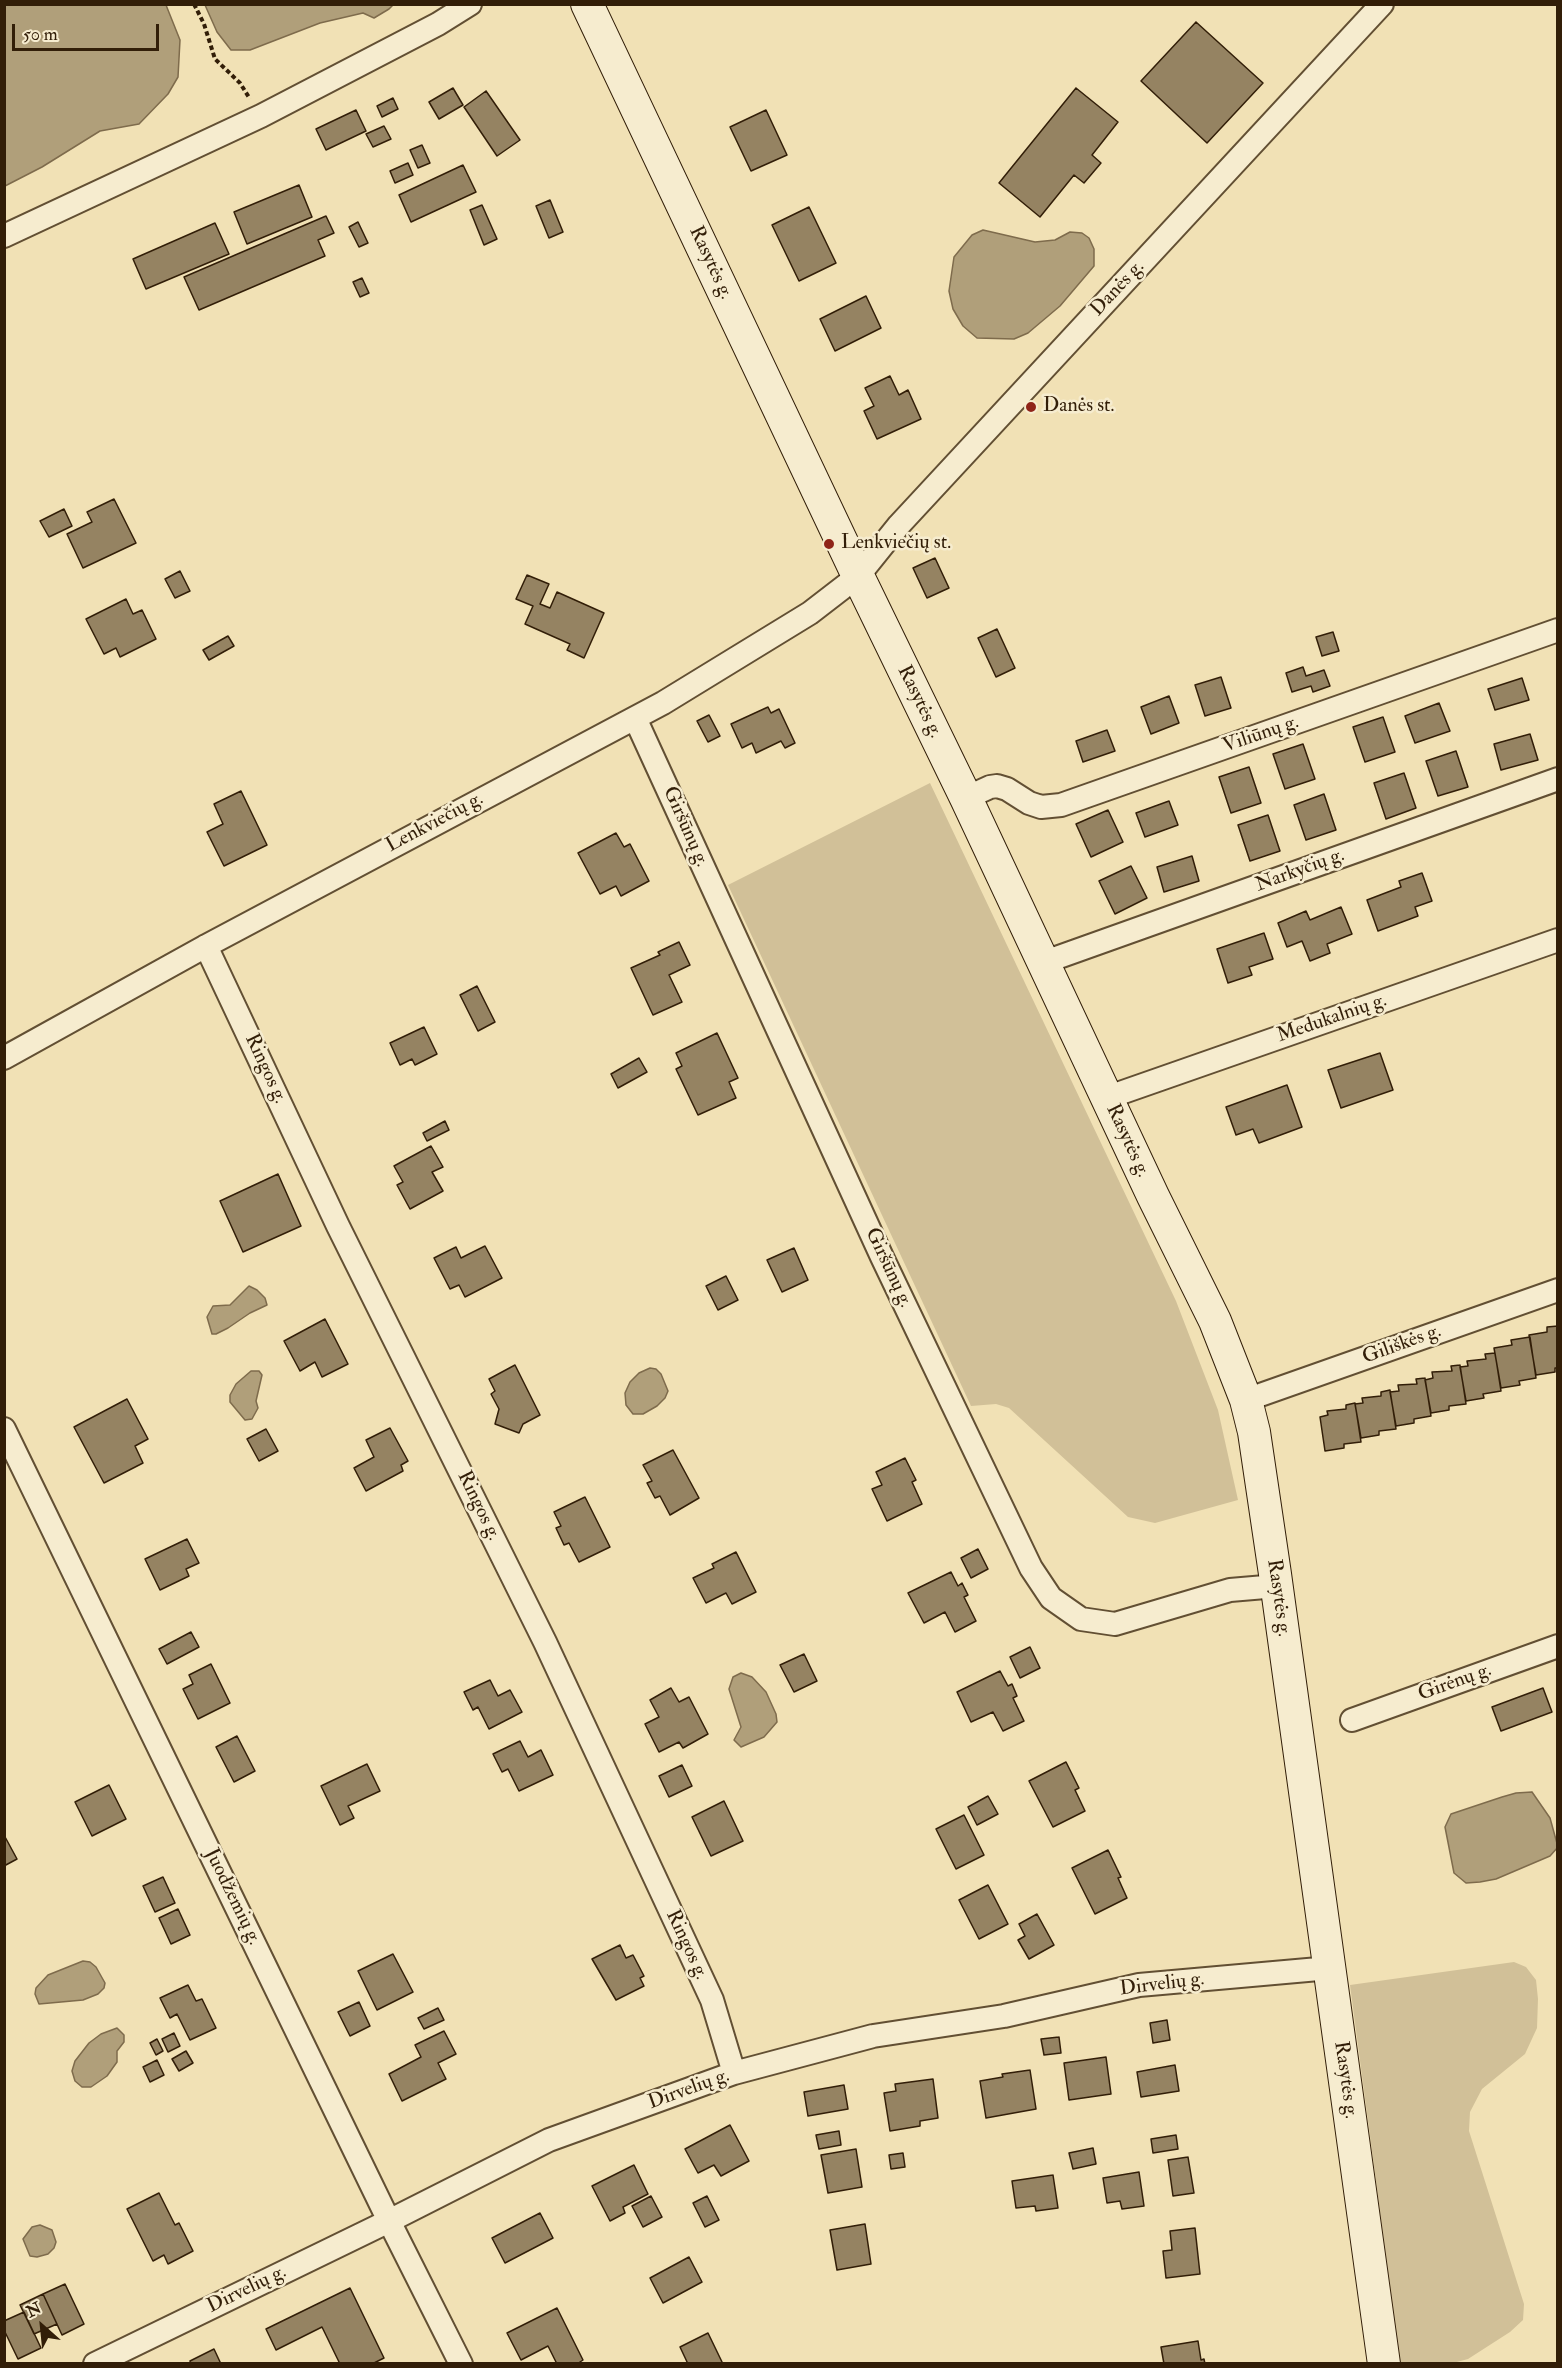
<!DOCTYPE html>
<html>
<head>
<meta charset="utf-8">
<style>
	body { margin:0 }
	#map { position:relative; width:1562px; height:2368px; overflow:hidden; background:#f1e1b5; font-family:"IM FELL Double Pica",serif }
	canvas { display:block }
	.frame { position:absolute; inset:0; border:6px solid #321e08; pointer-events:none }
	.north { position:absolute; left:12px; top:2296px; width:60px; height:60px; -webkit-text-stroke:4px #f6eccf; paint-order:stroke; rotate:333deg; font-size:16px; font-weight:700; line-height:24px; text-align:center; color:#321e08 }
	.north::after { content:''; display:block; margin:auto; width:21px; height:27px; background:#321e08; clip-path:polygon(50% 0,100% 100%,50% 72%,0 100%) }
	.scale { position:absolute; left:12px; top:24px; width:147px; height:27px; box-sizing:border-box; border:3px solid #321e08; border-top:0; padding-left:8px; font-size:18px; line-height:21px; white-space:nowrap; color:#321e08; -webkit-text-stroke:4px #f6eccf; paint-order:stroke }
</style>
</head>
<body>
<div id="map">
<canvas width="1562" height="2368"></canvas>
<div class="frame"></div>
<div class="north">N</div>
<div class="scale">50 m</div>
</div>
<script>
const ctx = document.querySelector('canvas').getContext('2d');
ctx.lineJoin = 'round';
function paint(path, color) { ctx.fillStyle = color; ctx.fill(path, 'evenodd'); }
const poly = rows => new Path2D(rows.map(r => 'M' + r).join(''));
function trace(path, color, width, dash) { ctx.strokeStyle = color; ctx.lineWidth = width; ctx.lineCap = dash ? 'butt' : 'round'; ctx.setLineDash(dash || []); ctx.stroke(path); }
function label(font, color, halo, rows, align = 'center') {
  ctx.font = font + ' "IM FELL Double Pica",serif'; ctx.lineWidth = 5; ctx.setLineDash([]); ctx.textBaseline = 'middle'; ctx.strokeStyle = halo; ctx.fillStyle = color; for (const [text, x, y, turn = 0] of rows) {
    ctx.save(); ctx.translate(x, y); ctx.rotate((+turn || 0) * Math.PI / 180); ctx.textAlign = isNaN(turn) ? turn : align; if (halo) ctx.strokeText(text, 0, 0); ctx.fillText(text, 0, 0); ctx.restore();
  }
}
paint(poly([
	[930,783,1176,1301,1218,1410,1238,1500,1155,1523,1128,1517,1009,1408,996,1404,971,1406,728,885],
	[1514,1962,1526,1967,1536,1980,1538,1999,1537,2028,1525,2054,1482,2089,1470,2112,1469,2131,1524,2304,1523,2320,1510,2332,1468,2359,1453,2363,1400,2363,1350,1985]
]), '#d1c098');
const water = poly([
	[5,4,166,5,180,40,178,77,168,94,139,124,100,131,42,167,5,186,5,4],
	[205,5,393,5,389,9,374,18,363,13,320,23,250,50,231,50,217,32,205,5],
	[983,230,1035,242,1055,240,1070,232,1082,233,1089,238,1094,249,1094,266,1060,306,1028,333,1014,339,977,338,963,326,953,309,949,291,954,257,972,235,983,230],
	[249,1286,257,1290,265,1298,267,1305,250,1313,228,1328,216,1334,212,1334,207,1317,213,1306,230,1305,249,1286],
	[650,1368,656,1369,661,1374,668,1391,665,1398,657,1406,643,1414,633,1414,626,1405,625,1393,630,1382,639,1373,650,1368],
	[251,1371,259,1371,262,1375,256,1401,258,1408,252,1419,245,1420,230,1402,230,1395,236,1384,251,1371],
	[741,1673,752,1677,766,1692,776,1714,777,1722,764,1737,741,1747,734,1740,741,1727,729,1689,733,1677,741,1673],
	[1532,1792,1550,1818,1558,1847,1550,1856,1496,1879,1480,1882,1466,1883,1454,1873,1445,1827,1451,1814,1502,1797,1516,1793,1532,1792],
	[83,1961,90,1962,96,1967,105,1983,104,1988,98,1994,83,2000,39,2004,35,1994,36,1988,48,1975,83,1961],
	[117,2028,124,2035,124,2042,117,2051,117,2062,107,2076,91,2087,82,2087,75,2081,72,2071,75,2061,89,2043,101,2034,117,2028],
	[40,2225,52,2230,56,2242,54,2248,48,2254,37,2257,30,2256,23,2239,32,2227,40,2225]
]);
paint(water, '#b09f7a');
trace(water, '#7e6b4c', 1.5);
const building = poly([
	[1196,22,1263,83,1207,143,1141,81,1196,22],
	[453,88,463,105,439,119,429,102,453,88],
	[1076,88,1118,122,1092,155,1101,163,1084,183,1074,175,1040,217,999,183,1076,88],
	[486,91,520,140,497,156,464,107,486,91],
	[393,98,398,109,382,117,377,106,393,98],
	[356,110,366,131,326,150,316,129,356,110],
	[766,110,787,155,751,171,730,127,766,110],
	[384,126,391,139,373,147,366,134,384,126],
	[422,145,430,163,418,168,410,150,422,145],
	[408,163,413,175,395,183,390,171,408,163],
	[463,165,476,192,411,222,399,195,463,165],
	[299,185,312,217,247,244,234,212,299,185],
	[550,200,563,232,549,238,536,206,550,200],
	[482,205,497,239,484,245,470,210,482,205],
	[809,207,836,263,799,281,772,225,809,207],
	[326,216,334,233,318,240,325,256,199,310,184,277,326,216],
	[358,222,368,243,359,247,349,227,358,222],
	[215,223,229,254,146,289,133,259,215,223],
	[362,278,369,293,360,297,353,282,362,278],
	[866,296,881,328,835,351,820,319,866,296],
	[890,376,899,395,908,390,921,419,877,439,864,411,874,406,865,388,890,376],
	[114,499,136,543,83,568,67,534,92,522,87,512,114,499],
	[64,509,72,526,49,537,40,521,64,509],
	[935,558,949,588,927,598,913,568,935,558],
	[180,571,190,591,175,598,165,579,180,571],
	[527,575,549,584,540,604,550,608,557,592,604,613,584,658,567,650,570,644,525,624,533,606,516,599,527,575],
	[126,599,133,614,142,610,156,639,120,657,116,648,104,654,86,619,126,599],
	[997,629,1015,668,996,677,978,638,997,629],
	[1333,632,1339,651,1322,656,1316,637,1333,632],
	[228,636,234,646,209,660,203,650,228,636],
	[1303,667,1306,676,1324,670,1330,686,1313,692,1311,686,1292,692,1286,673,1303,667],
	[1221,677,1231,708,1205,716,1195,685,1221,677],
	[1522,678,1529,700,1495,710,1488,689,1522,678],
	[1169,696,1179,723,1151,734,1141,707,1169,696],
	[1439,703,1450,731,1415,743,1405,716,1439,703],
	[768,707,771,713,779,709,795,743,785,748,781,741,756,753,752,743,742,748,731,724,768,707],
	[709,715,720,736,708,742,697,721,709,715],
	[1383,717,1395,752,1365,762,1353,727,1383,717],
	[1107,730,1115,751,1083,762,1076,741,1107,730],
	[1530,734,1538,760,1501,770,1494,744,1530,734],
	[1303,744,1315,779,1285,789,1273,754,1303,744],
	[1456,751,1468,787,1438,796,1426,761,1456,751],
	[1249,767,1261,803,1231,813,1219,777,1249,767],
	[1404,773,1416,808,1386,819,1374,783,1404,773],
	[241,791,267,845,224,866,207,832,223,824,214,804,241,791],
	[1324,794,1336,830,1306,840,1294,805,1324,794],
	[1169,801,1178,825,1145,837,1136,813,1169,801],
	[1108,810,1123,842,1091,857,1076,824,1108,810],
	[1268,815,1280,851,1250,861,1238,825,1268,815],
	[616,833,624,847,630,844,649,881,621,896,616,886,600,894,578,853,616,833],
	[1192,856,1199,881,1164,892,1157,867,1192,856],
	[1131,866,1147,898,1115,914,1099,881,1131,866],
	[1422,873,1432,901,1415,907,1418,916,1378,931,1367,900,1401,887,1399,881,1422,873],
	[1341,907,1352,934,1327,944,1330,953,1310,961,1302,941,1287,947,1278,923,1306,911,1310,920,1341,907],
	[1264,933,1273,959,1249,967,1252,975,1228,983,1217,949,1264,933],
	[679,942,690,965,669,975,682,1002,653,1015,631,968,660,955,658,952,679,942],
	[477,986,495,1022,478,1031,460,995,477,986],
	[424,1027,437,1054,415,1065,412,1059,400,1065,390,1043,424,1027],
	[717,1033,738,1078,729,1082,736,1098,698,1115,676,1069,682,1066,676,1053,717,1033],
	[1380,1053,1393,1090,1341,1108,1328,1070,1380,1053],
	[639,1058,647,1072,618,1088,611,1074,639,1058],
	[1287,1085,1302,1127,1259,1143,1253,1129,1236,1135,1226,1107,1287,1085],
	[445,1121,449,1130,427,1141,423,1133,445,1121],
	[431,1146,443,1167,432,1172,443,1191,410,1209,397,1185,403,1182,394,1166,431,1146],
	[278,1174,301,1226,243,1252,220,1201,278,1174],
	[485,1246,502,1278,465,1297,459,1285,450,1289,434,1258,456,1247,461,1258,485,1246],
	[794,1248,808,1280,782,1292,767,1260,794,1248],
	[726,1276,738,1300,718,1310,706,1286,726,1276],
	[325,1319,348,1364,322,1377,315,1362,300,1371,284,1341,325,1319],
	[1558,1326,1558,1368,1555,1368,1555,1372,1536,1375,1529,1335,1547,1332,1547,1327,1558,1326],
	[1530,1337,1536,1378,1519,1381,1520,1385,1501,1388,1494,1348,1512,1345,1511,1340,1530,1337],
	[1495,1353,1501,1391,1483,1394,1484,1398,1466,1401,1460,1367,1468,1366,1467,1361,1486,1359,1485,1354,1495,1353],
	[515,1365,540,1415,523,1424,519,1433,495,1424,499,1409,491,1394,495,1391,489,1379,515,1365],
	[1460,1365,1466,1404,1449,1406,1449,1410,1431,1413,1425,1380,1433,1378,1432,1372,1452,1371,1451,1366,1460,1365],
	[1425,1378,1431,1416,1414,1419,1414,1423,1396,1426,1390,1392,1399,1391,1398,1385,1417,1384,1416,1379,1425,1378],
	[1390,1390,1396,1429,1379,1431,1379,1435,1361,1438,1355,1404,1363,1403,1362,1398,1381,1396,1381,1392,1390,1390],
	[127,1399,148,1439,135,1446,143,1463,104,1483,74,1427,127,1399],
	[1355,1403,1361,1442,1344,1444,1344,1448,1325,1451,1320,1417,1328,1415,1327,1411,1346,1409,1346,1405,1355,1403],
	[390,1428,408,1461,401,1465,403,1471,366,1491,354,1468,374,1457,366,1440,390,1428],
	[266,1429,278,1451,259,1461,247,1439,266,1429],
	[673,1450,699,1498,670,1515,660,1496,655,1498,647,1483,652,1481,643,1465,673,1450],
	[905,1458,916,1480,912,1482,922,1504,887,1521,872,1489,882,1485,876,1472,905,1458],
	[585,1497,610,1547,579,1562,569,1543,564,1545,556,1528,561,1526,554,1512,585,1497],
	[187,1539,199,1563,186,1569,189,1576,160,1590,145,1559,187,1539],
	[978,1549,988,1569,971,1578,961,1558,978,1549],
	[736,1552,756,1592,732,1604,726,1593,706,1603,693,1578,714,1568,712,1564,736,1552],
	[951,1572,958,1586,962,1583,968,1595,964,1597,976,1621,955,1632,945,1612,924,1623,908,1593,951,1572],
	[191,1632,199,1647,167,1664,159,1649,191,1632],
	[1030,1647,1040,1668,1020,1678,1010,1657,1030,1647],
	[804,1654,817,1681,794,1692,780,1665,804,1654],
	[211,1664,230,1703,198,1719,183,1689,193,1684,189,1675,211,1664],
	[1000,1671,1008,1686,1012,1684,1017,1696,1013,1698,1024,1721,1003,1731,993,1712,971,1722,957,1692,1000,1671],
	[490,1680,498,1696,510,1690,522,1712,489,1729,478,1707,473,1710,464,1692,490,1680],
	[671,1688,679,1702,689,1697,708,1734,683,1748,679,1742,659,1752,645,1724,659,1717,650,1700,671,1688],
	[1543,1688,1552,1712,1501,1731,1492,1707,1543,1688],
	[237,1736,255,1771,234,1782,216,1747,237,1736],
	[520,1741,528,1757,541,1750,553,1775,519,1791,508,1769,502,1772,493,1754,520,1741],
	[1066,1762,1079,1788,1075,1790,1085,1811,1053,1827,1029,1781,1066,1762],
	[367,1764,380,1791,348,1806,354,1818,340,1825,321,1786,367,1764],
	[682,1765,692,1786,669,1797,659,1776,682,1765],
	[109,1785,126,1819,92,1836,75,1802,109,1785],
	[988,1796,998,1814,977,1825,968,1807,988,1796],
	[724,1801,743,1841,711,1856,692,1817,724,1801],
	[964,1815,984,1855,956,1869,936,1829,964,1815],
	[4,1835,17,1859,4,1866,4,1835],
	[1108,1850,1121,1877,1118,1878,1127,1898,1095,1914,1072,1868,1108,1850],
	[163,1877,175,1903,155,1912,143,1886,163,1877],
	[988,1885,1008,1924,979,1939,959,1900,988,1885],
	[178,1909,190,1935,171,1944,159,1918,178,1909],
	[1037,1914,1054,1945,1029,1959,1018,1940,1025,1936,1019,1924,1037,1914],
	[620,1945,626,1958,633,1955,644,1976,640,1978,644,1986,616,2000,592,1959,620,1945],
	[393,1954,413,1992,377,2010,358,1971,393,1954],
	[188,1985,196,2001,202,1999,216,2028,190,2040,177,2014,170,2018,160,1998,188,1985],
	[359,2002,370,2026,350,2036,338,2012,359,2002],
	[438,2008,444,2020,424,2029,418,2018,438,2008],
	[1167,2020,1170,2040,1153,2043,1150,2023,1167,2020],
	[444,2031,456,2054,438,2063,446,2079,402,2101,389,2074,421,2057,415,2045,444,2031],
	[174,2033,180,2046,168,2052,162,2039,174,2033],
	[1059,2037,1061,2053,1044,2055,1041,2039,1059,2037],
	[157,2039,163,2051,156,2055,150,2043,157,2039],
	[186,2051,193,2063,179,2071,172,2059,186,2051],
	[1106,2057,1111,2094,1069,2100,1064,2063,1106,2057],
	[157,2060,164,2075,150,2082,143,2067,157,2060],
	[1175,2065,1179,2091,1141,2097,1137,2072,1175,2065],
	[1030,2070,1036,2109,986,2118,980,2081,1003,2077,1002,2074,1030,2070],
	[933,2079,938,2118,920,2121,920,2126,890,2131,884,2093,896,2091,895,2084,933,2079],
	[844,2085,848,2109,808,2116,804,2092,844,2085],
	[730,2125,749,2161,721,2176,714,2165,698,2173,685,2149,730,2125],
	[839,2131,841,2145,819,2149,816,2135,839,2131],
	[1176,2135,1178,2149,1153,2153,1151,2139,1176,2135],
	[1093,2148,1096,2164,1073,2169,1069,2153,1093,2148],
	[856,2149,862,2187,828,2193,821,2155,856,2149],
	[903,2153,905,2167,891,2169,889,2155,903,2153],
	[1188,2157,1194,2193,1173,2196,1168,2160,1188,2157],
	[634,2165,648,2194,623,2207,625,2213,610,2221,592,2186,634,2165],
	[1139,2172,1144,2206,1122,2209,1120,2201,1107,2203,1103,2178,1139,2172],
	[1053,2175,1058,2208,1036,2211,1035,2206,1016,2208,1012,2181,1053,2175],
	[159,2193,175,2225,179,2223,193,2251,168,2264,164,2255,153,2261,127,2209,159,2193],
	[651,2196,662,2217,643,2227,632,2206,651,2196],
	[707,2196,719,2220,705,2227,693,2203,707,2196],
	[540,2213,553,2238,505,2263,492,2238,540,2213],
	[865,2224,871,2264,837,2270,830,2230,865,2224],
	[1195,2228,1200,2274,1166,2278,1163,2251,1172,2250,1170,2231,1195,2228],
	[689,2257,702,2282,663,2303,650,2278,689,2257],
	[65,2284,84,2324,62,2335,43,2294,65,2284],
	[350,2288,384,2358,372,2364,340,2364,322,2327,276,2350,266,2329,350,2288],
	[43,2294,57,2324,34,2334,20,2305,43,2294],
	[557,2308,583,2360,577,2364,557,2364,548,2346,521,2360,507,2333,557,2308],
	[24,2312,41,2348,18,2359,4,2330,4,2321,24,2312],
	[708,2333,723,2364,688,2364,680,2347,708,2333],
	[1198,2341,1201,2360,1204,2359,1205,2364,1164,2364,1161,2347,1198,2341],
	[214,2349,221,2364,191,2364,190,2361,214,2349]
]);
paint(building, '#958362');
trace(building, '#321e08', 1.5);
const street = poly([
	[4,236,261,116,438,24,470,4],
	[635,718,882,1257,1031,1568,1051,1598,1081,1619,1115,1624,1230,1590,1277,1586],
	[966,798,990,787,997,786,1007,789,1029,803,1041,807,1061,805,1558,630],
	[206,946,338,1226,545,1642,712,2000,734,2073],
	[1042,963,1558,779],
	[4,1058,206,946,663,703,810,613,858,576,899,525,1382,4],
	[1106,1098,1558,940],
	[1246,1400,1558,1290],
	[4,1429,389,2221,461,2364],
	[1352,1720,1558,1646],
	[95,2364,389,2221,549,2140,734,2073,873,2036,1004,2016,1139,1985,1330,1968]
]);
const secondary = poly([
	[587,4,858,576,966,798,1153,1196,1215,1321,1246,1400,1254,1432,1275,1574,1384,2364]
]);
trace(street, '#624f33', 26);
trace(secondary, '#321e08', 34);
trace(poly([
	[194,4,204,24,215,59,240,83,250,99]
]), '#321e08', 4, [4.5, 3]);
trace(street, '#f6eccf', 22);
trace(secondary, '#f6eccf', 32);
for (const [x, y, r, color] of [
	[1031,407,6,"#8f2418"],
	[829,544,6,"#8f2418"]
]) { const dot = new Path2D(); dot.arc(x, y, r, 0, 2 * Math.PI); ctx.fillStyle = color; ctx.fill(dot); trace(dot, '#f6eccf', 2); }
label('20px', '#321e08', '#f6eccf', [
	["Rasytės g.",710,263,65],
	["Danės g.",1118,289,-47],
	["Rasytės g.",919,702,64],
	["Viliūnų g.",1261,735,-19],
	["Lenkviečių g.",435,823,-28],
	["Giršūnų g.",685,827,66],
	["Narkyčių g.",1300,871,-20],
	["Medukalnių g.",1332,1019,-19],
	["Ringos g.",265,1069,65],
	["Rasytės g.",1127,1141,65],
	["Giršūnų g.",888,1268,65],
	["Giliškės g.",1402,1345,-20],
	["Ringos g.",478,1506,64],
	["Rasytės g.",1278,1598,82],
	["Girėnų g.",1455,1683,-20],
	["Juodžemių g.",232,1897,64],
	["Ringos g.",686,1945,65],
	["Dirvelių g.",1162,1985,-7],
	["Rasytės g.",1345,2080,82],
	["Dirvelių g.",689,2090,-20],
	["Dirvelių g.",247,2290,-26]
]);
label('20px', '#321e08', '#f6eccf', [
	["Danės st.",1043,407],
	["Lenkviečių st.",841,544]
], 'left');
</script>
</body>
</html>
